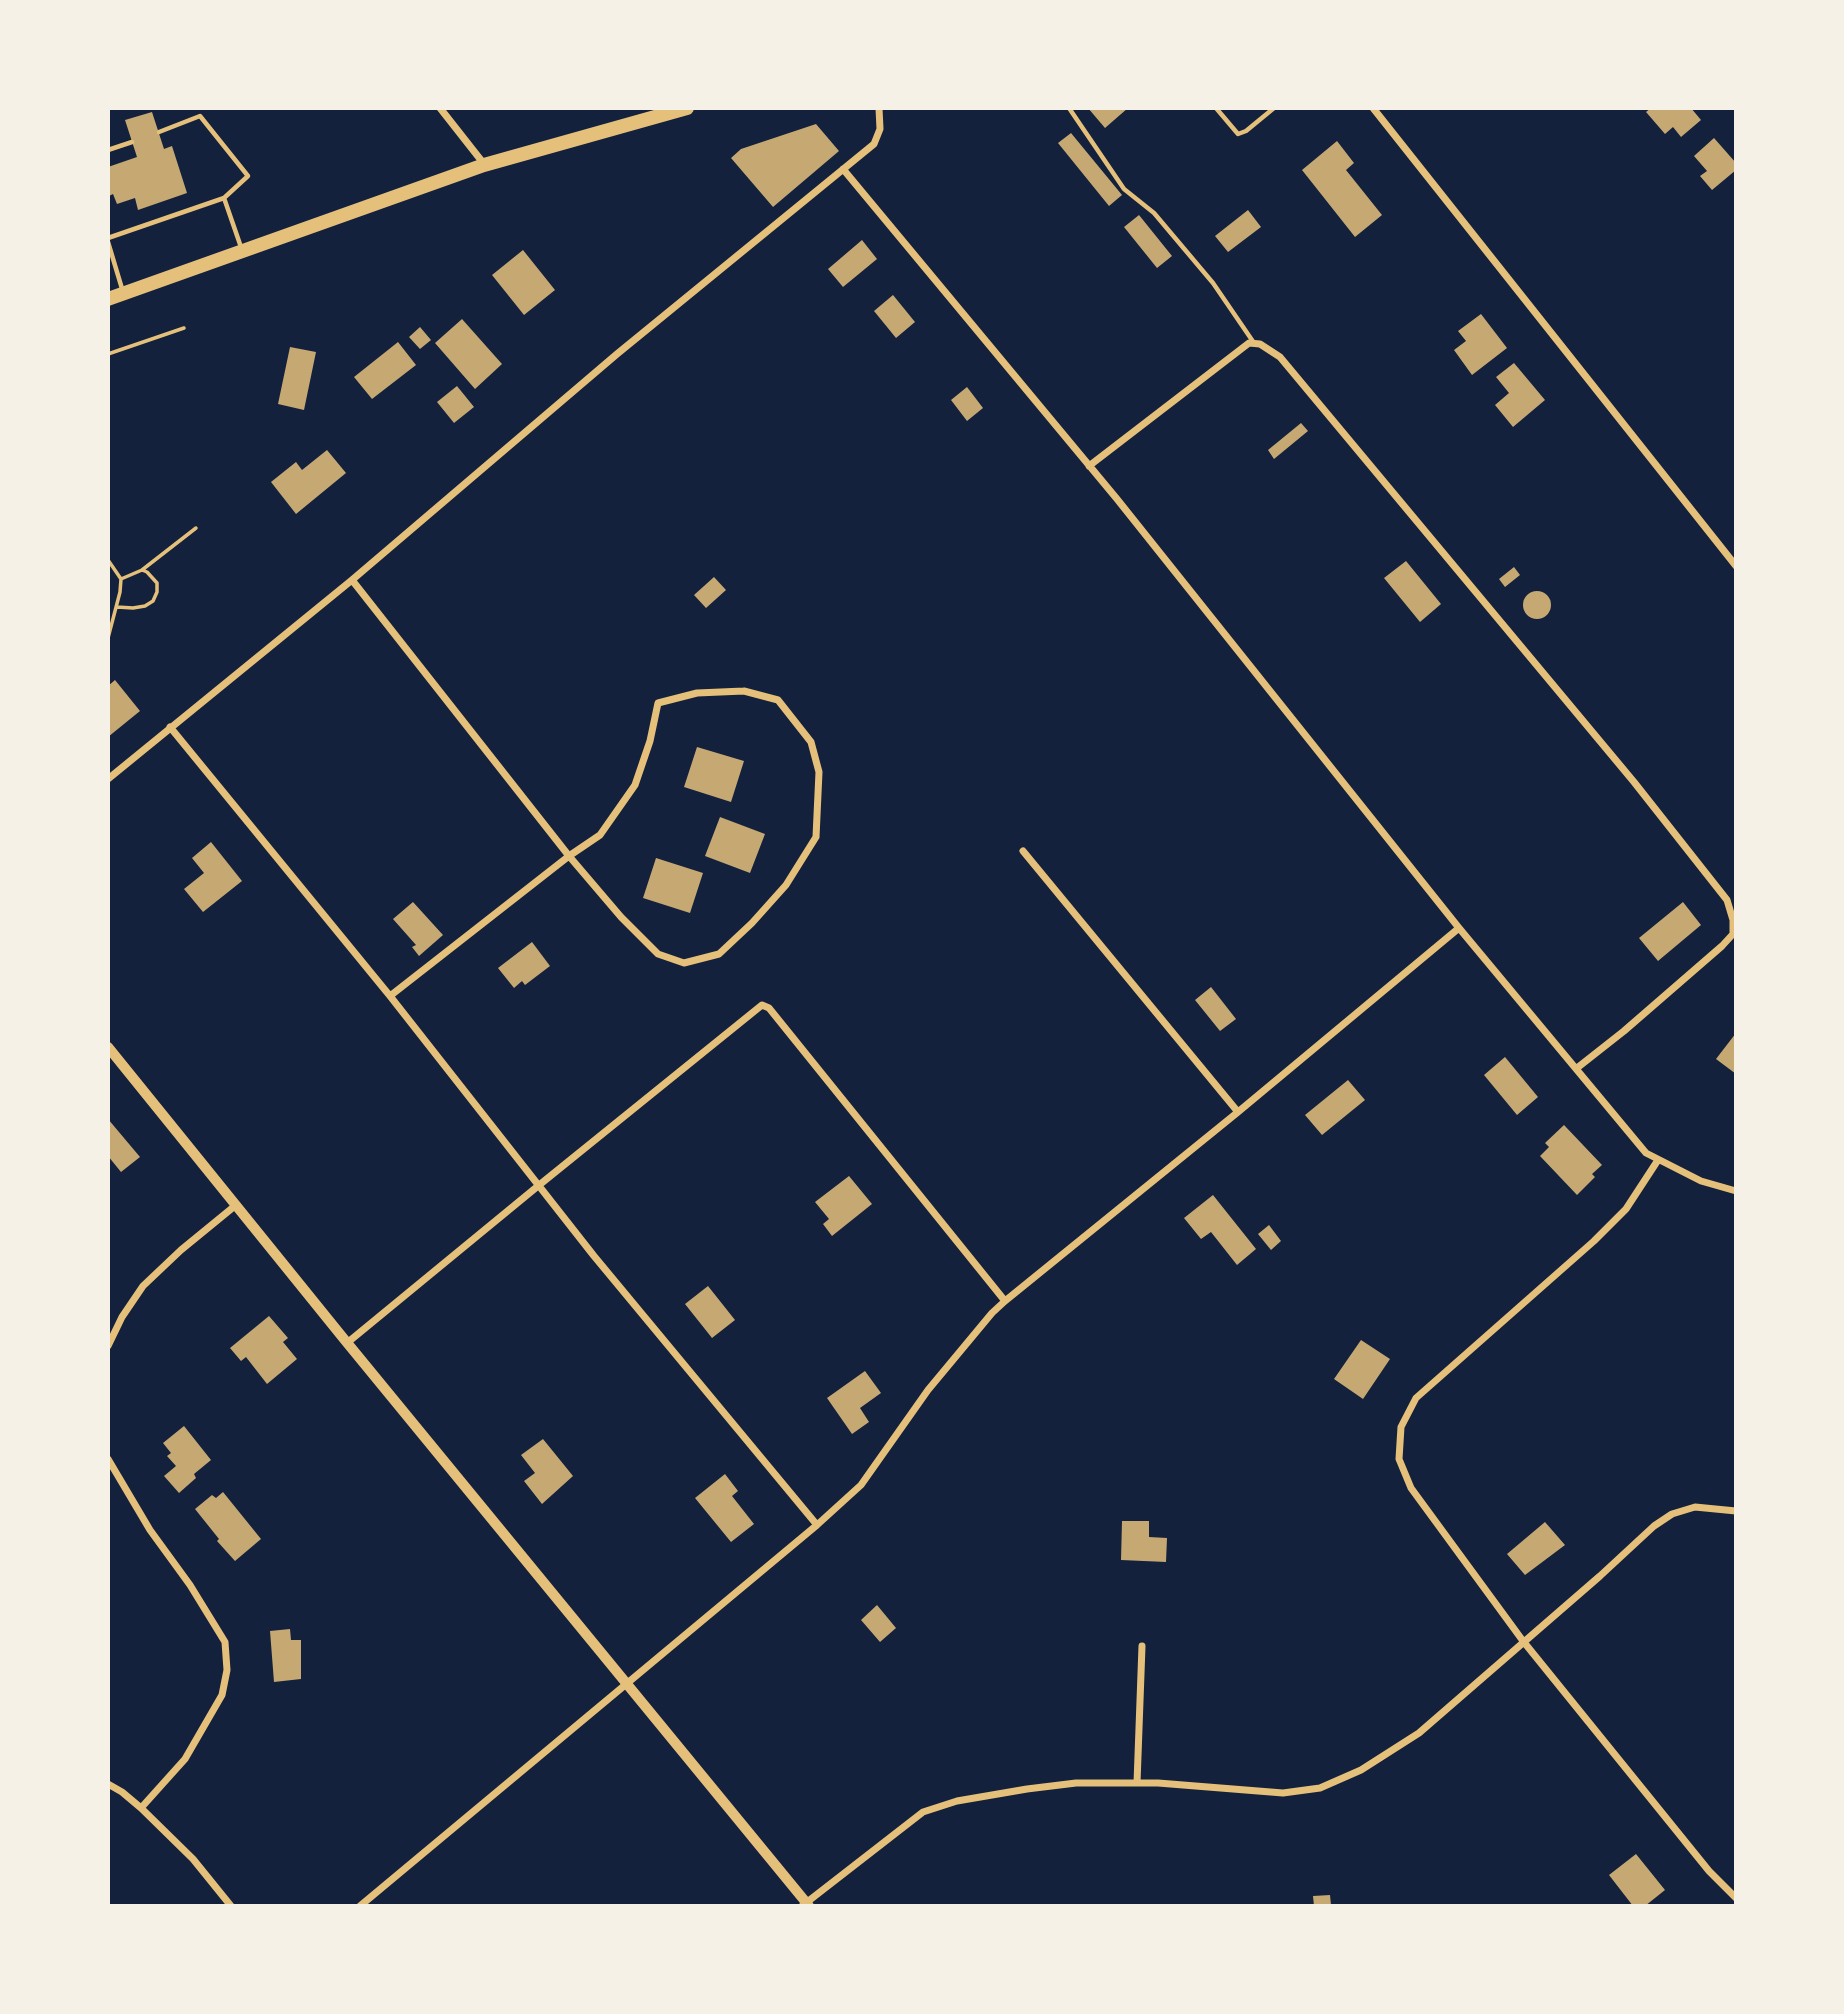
<!DOCTYPE html>
<html>
<head>
<meta charset="utf-8">
<style>
	body { margin:0 }
	#map { position:relative; width:1844px; height:2014px; overflow:hidden; background:#14213d; font-family:Commissioner,sans-serif }
	canvas { display:block }
	.frame { position:absolute; inset:0; border:110px solid #f6f1e7; pointer-events:none }
</style>
</head>
<body>
<div id="map">
<canvas width="1844" height="2014"></canvas>
<div class="frame"></div>
</div>
<script>
const ctx = document.querySelector('canvas').getContext('2d');
ctx.lineJoin = 'round';
function paint(path, color) { ctx.fillStyle = color; ctx.fill(path, 'evenodd'); }
const poly = rows => new Path2D(rows.map(r => 'M' + r).join(''));
function trace(path, color, width, dash) { ctx.strokeStyle = color; ctx.lineWidth = width; ctx.lineCap = dash ? 'butt' : 'round'; ctx.setLineDash(dash || []); ctx.stroke(path); }
paint(poly([
	[1088,108,1128,108,1105,128],
	[1651,108,1691,108,1701,120,1681,137,1673,127,1665,134,1646,112],
	[152,112,164,149,172,146,187,193,138,210,135,198,117,204,113,194,109,196,108,167,137,157,125,120],
	[816,124,839,151,773,207,731,158,741,149],
	[1071,133,1122,195,1109,206,1058,143],
	[1714,138,1736,163,1736,170,1712,190,1700,176,1707,171,1694,156],
	[1337,141,1354,163,1346,170,1382,215,1355,237,1302,170],
	[1248,210,1261,227,1228,252,1215,236],
	[1139,215,1172,256,1157,268,1124,227],
	[862,240,877,259,843,287,828,269],
	[523,250,555,290,524,315,492,275],
	[893,295,915,322,896,338,874,311],
	[1481,314,1507,348,1472,375,1454,350,1466,341,1458,331],
	[462,319,502,364,475,389,435,343],
	[420,327,431,340,420,349,409,337],
	[398,342,416,365,372,399,354,377],
	[290,347,316,352,304,410,278,404],
	[1514,363,1545,400,1513,427,1495,405,1509,393,1496,377],
	[457,386,474,407,454,423,437,402],
	[967,387,983,408,967,421,951,400],
	[1301,423,1308,431,1274,459,1268,450],
	[327,450,346,473,296,514,271,482,296,462,302,470],
	[1406,561,1441,604,1420,622,1384,578],
	[1514,567,1520,575,1505,587,1499,579],
	[714,577,726,590,706,608,694,595],
	'1523 605a14 14 0 1 1 28 0a14 14 0 1 1-28 0Z',
	[115,680,140,711,108,737,108,686],
	[697,747,744,761,731,802,684,787],
	[720,817,765,834,750,873,705,856],
	[211,842,242,881,203,912,184,889,204,873,192,858],
	[656,858,703,873,690,913,643,898],
	[413,902,443,935,419,956,412,947,416,945,393,919],
	[1683,902,1701,925,1658,961,1639,938],
	[532,942,550,966,525,985,522,981,514,988,498,968],
	[1211,987,1236,1019,1220,1031,1195,1000],
	[1736,1033,1736,1074,1716,1059],
	[1505,1057,1538,1097,1517,1115,1484,1075],
	[1348,1080,1365,1100,1322,1135,1305,1115],
	[108,1119,140,1157,121,1172,108,1156],
	[1564,1125,1602,1165,1592,1174,1595,1177,1577,1195,1540,1156,1549,1147,1545,1143],
	[849,1176,872,1204,832,1236,823,1224,829,1219,815,1202],
	[1213,1195,1256,1249,1237,1265,1211,1232,1201,1239,1184,1218],
	[1269,1225,1281,1241,1271,1250,1258,1234],
	[708,1286,735,1320,712,1338,685,1304],
	[269,1316,288,1338,283,1342,297,1359,267,1384,246,1357,241,1361,230,1348],
	[1361,1340,1390,1359,1363,1399,1334,1379],
	[865,1371,881,1393,860,1408,869,1422,852,1434,827,1398],
	[184,1426,211,1460,194,1474,196,1478,179,1493,164,1476,176,1466,167,1456,171,1453,163,1443],
	[543,1439,573,1476,542,1504,524,1481,535,1473,521,1455],
	[725,1474,738,1491,732,1496,754,1524,731,1542,695,1498],
	[223,1492,261,1539,235,1561,217,1541,219,1539,195,1509,212,1495,216,1498],
	[1122,1521,1149,1521,1149,1537,1167,1538,1166,1562,1121,1560],
	[1545,1522,1565,1545,1525,1575,1507,1554],
	[877,1605,896,1628,880,1642,861,1620],
	[290,1629,291,1640,301,1640,301,1679,274,1682,270,1631],
	[1636,1854,1665,1890,1645,1906,1633,1906,1609,1875],
	[1330,1895,1331,1905,1314,1906,1313,1896]
]), '#c6a872');
trace(poly([
	[108,354,184,328],
	[108,560,121,579,120,592,108,638],
	[142,570,196,528],
	[117,607,133,608,145,606,153,601,157,592,157,583,147,572,142,570,121,579]
]), '#e5c07b', 3.5);
trace(poly([
	[1069,108,1124,189,1154,213,1213,283,1254,343],
	[1216,108,1238,134,1246,131,1274,108],
	[108,150,132,142],
	[224,198,242,250],
	[108,238,224,198,248,176,200,116,159,132],
	[108,242,123,292]
]), '#e5c07b', 4.5);
trace(poly([
	[440,108,484,164],
	[1373,108,1736,566],
	[843,169,1117,499,1459,928,1646,1153,1701,1181,1736,1191],
	[1089,466,1249,343,1260,344,1280,357,1634,782,1727,900,1733,920,1733,934,1722,946,1624,1031,1577,1068],
	[352,580,569,856,390,996],
	[744,691,778,700,811,742,819,772,816,837,786,885,752,923,719,954,684,963,658,954,621,917,569,856,600,835,635,785,650,741,658,703,697,693,744,691],
	[170,727,390,996,594,1256,817,1525],
	[108,779,352,580,617,354,874,144,880,129,879,108],
	[1023,851,1238,1112],
	[1658,1160,1626,1209,1594,1241,1416,1398,1401,1427,1399,1459,1411,1488,1523,1641,1709,1871,1736,1898],
	[347,1343,538,1186,762,1005,769,1008,1005,1301],
	[108,1346,122,1317,143,1286,181,1250,236,1205],
	[108,1459,150,1530,190,1585,225,1642,227,1670,222,1695,185,1759,141,1808],
	[1137,1783,1142,1646],
	[108,1784,122,1792,141,1808,193,1859,231,1906],
	[360,1906,817,1525,861,1485,928,1390,992,1313,1005,1301,1238,1112,1459,928],
	[802,1906,923,1812,957,1801,1027,1789,1076,1783,1158,1783,1283,1793,1320,1788,1361,1770,1419,1733,1600,1576,1654,1526,1672,1514,1695,1507,1736,1511]
]), '#e5c07b', 7);
trace(poly([
	[108,1047,344,1339,809,1906]
]), '#e5c07b', 10);
trace(poly([
	[108,299,484,165,687,108]
]), '#e5c07b', 14);
</script>
</body>
</html>
